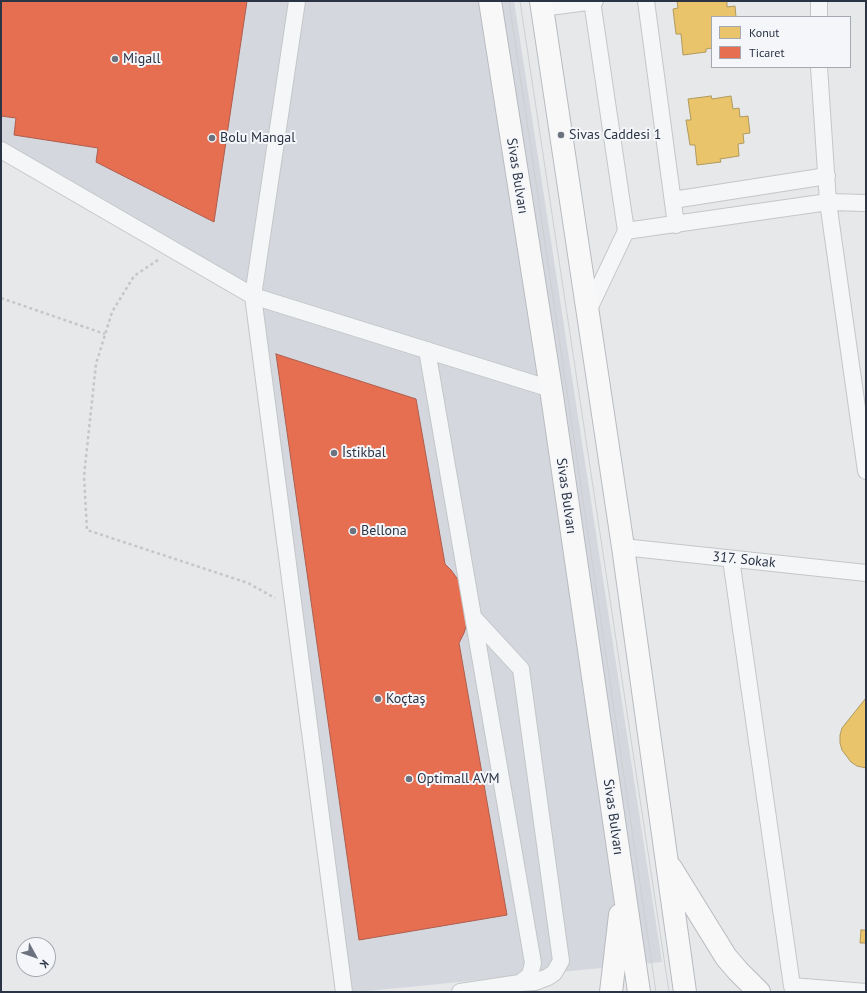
<!DOCTYPE html>
<html>
<head>
<meta charset="utf-8">
<style>
	body { margin:0 }
	#map { position:relative; width:867px; height:993px; overflow:hidden; background:#e6e8ea; font-family:"PT Sans",sans-serif }
	canvas { display:block }
	.frame { position:absolute; inset:0; border:2px solid #2b3445; pointer-events:none }
	.legend { position:absolute; left:711px; top:16px; width:140px; height:52px; box-sizing:border-box; background:#f4f6f9; border:1px solid #a4a8b1; margin:0; padding:5px 7px; list-style:none; font-size:12px; color:#2b3445 }
	.legend li { display:flex; align-items:center; gap:8px; height:20px }
	.legend b { width:20px; border:1px solid #a4a8b1 }
	.north { position:absolute; left:16px; top:937px; width:40px; height:40px; box-sizing:border-box; background:#f4f6f9; border:1px solid #a4a8b1; border-radius:50%; rotate:130deg; font-size:11px; font-weight:700; line-height:16px; text-align:center; color:#2b3445 }
	.north::after { content:''; display:block; margin:auto; width:14px; height:18px; background:#6c737f; clip-path:polygon(50% 0,100% 100%,50% 72%,0 100%) }
</style>
</head>
<body>
<div id="map">
<canvas width="867" height="993"></canvas>
<div class="frame"></div>
<ul class="legend">
<li><b style="height:11px;background:#e9c46a"></b>Konut</li>
<li><b style="height:11px;background:#e76f51"></b>Ticaret</li>
</ul>
<div class="north">K</div>
</div>
<script>
const ctx = document.querySelector('canvas').getContext('2d');
ctx.lineJoin = 'round';
function paint(path, color) { ctx.fillStyle = color; ctx.fill(path, 'evenodd'); }
const poly = rows => new Path2D(rows.map(r => 'M' + r).join(''));
function trace(path, color, width, dash) { ctx.strokeStyle = color; ctx.lineWidth = width; ctx.lineCap = dash ? 'butt' : 'round'; ctx.setLineDash(dash || []); ctx.stroke(path); }
function label(font, color, halo, rows, align = 'center') {
  ctx.font = font + ' "PT Sans",sans-serif'; ctx.lineWidth = 4; ctx.setLineDash([]); ctx.textBaseline = 'middle'; ctx.strokeStyle = halo; ctx.fillStyle = color; for (const [text, x, y, turn = 0] of rows) {
    ctx.save(); ctx.translate(x, y); ctx.rotate((+turn || 0) * Math.PI / 180); ctx.textAlign = isNaN(turn) ? turn : align; if (halo) ctx.strokeText(text, 0, 0); ctx.fillText(text, 0, 0); ctx.restore();
  }
}
paint(poly([
	[1,1,514,1,662,962,358,992,343,992,252,300,1,148]
]), '#d4d7dd');
const homes = poly([
	[677,1,727,1,727,7,735,6,736,17,712,17,712,48,706,49,706,52,683,55,681,34,676,34,673,9,678,8,677,1],
	[711,96,712,99,731,96,733,109,739,108,740,117,748,116,750,133,743,134,744,143,738,144,739,156,720,159,721,162,697,165,695,145,690,145,686,120,691,120,688,99,711,96],
	[866,698,866,768,857,766,851,762,842,750,840,743,840,735,842,728,866,698],
	[861,930,866,930,866,943,860,943,861,930]
]);
paint(homes, '#e9c46a');
trace(homes, '#b0995f', 1);
const shops = poly([
	[1,1,247,1,214,222,96,162,98,148,14,135,16,118,1,116,1,1],
	[276,354,416,399,445,564,451,570,459,581,467,623,464,633,459,643,507,915,359,940,276,354]
]);
paint(shops, '#e76f51');
trace(shops, '#af5d4d', 1);
const street = poly([
	[297,1,253,296,344,992],
	[646,1,676,225],
	[542,8,595,1],
	[819,17,819,1],
	[819,67,828,202,866,471],
	[1,150,253,296,551,389],
	[673,200,827,176],
	[626,231,828,202,866,203],
	[588,311,626,231,592,1],
	[427,350,533,963,530,975,520,983,460,992],
	[623,547,866,573],
	[731,559,792,986,866,992],
	[473,617,521,669,561,961,554,973,548,977,535,982,520,983]
]);
const highway = poly([
	[490,1,551,389,639,992],
	[541,1,623,547,685,992],
	[671,868,726,957,738,971,759,992],
	[611,992,620,915]
]);
trace(street, '#c4c6c8', 18);
trace(highway, '#b8bbbf', 24);
trace(poly([
	[158,260,134,276,112,312,96,364,84,476,87,530,248,583,275,598],
	[1,298,105,334]
]), '#c5c6ca', 2.5, [3, 3]);
trace(street, '#f5f6f7', 16);
trace(highway, '#f8f8f8', 22);
trace(poly([
	[509,1,656,992],
	[520,1,669,992]
]), '#cecfd2', 1);
for (const [x, y, r, color] of [
	[115,59,4,"#6c737f"],
	[561,135,4,"#6c737f"],
	[212,138,4,"#6c737f"],
	[334,453,4,"#6c737f"],
	[353,531,4,"#6c737f"],
	[378,699,4,"#6c737f"],
	[409,779,4,"#6c737f"]
]) { const dot = new Path2D(); dot.arc(x, y, r, 0, 2 * Math.PI); ctx.fillStyle = color; ctx.fill(dot); trace(dot, '#f4f6f9', 1.5); }
label('14px', '#2b3445', '#f4f6f9', [
	["Migall",123,59],
	["Sivas Caddesi 1",569,135],
	["Bolu Mangal",220,138],
	["İstikbal",342,453],
	["Bellona",361,531],
	["Koçtaş",386,699],
	["Optimall AVM",417,779]
], 'left');
label('14px', '#2b3445', '#f4f6f9', [
	["Sivas Bulvarı",517,176,81],
	["Sivas Bulvarı",566,496,82],
	["317. Sokak",744,560,6],
	["Sivas Bulvarı",613,817,82]
]);
</script>
</body>
</html>
